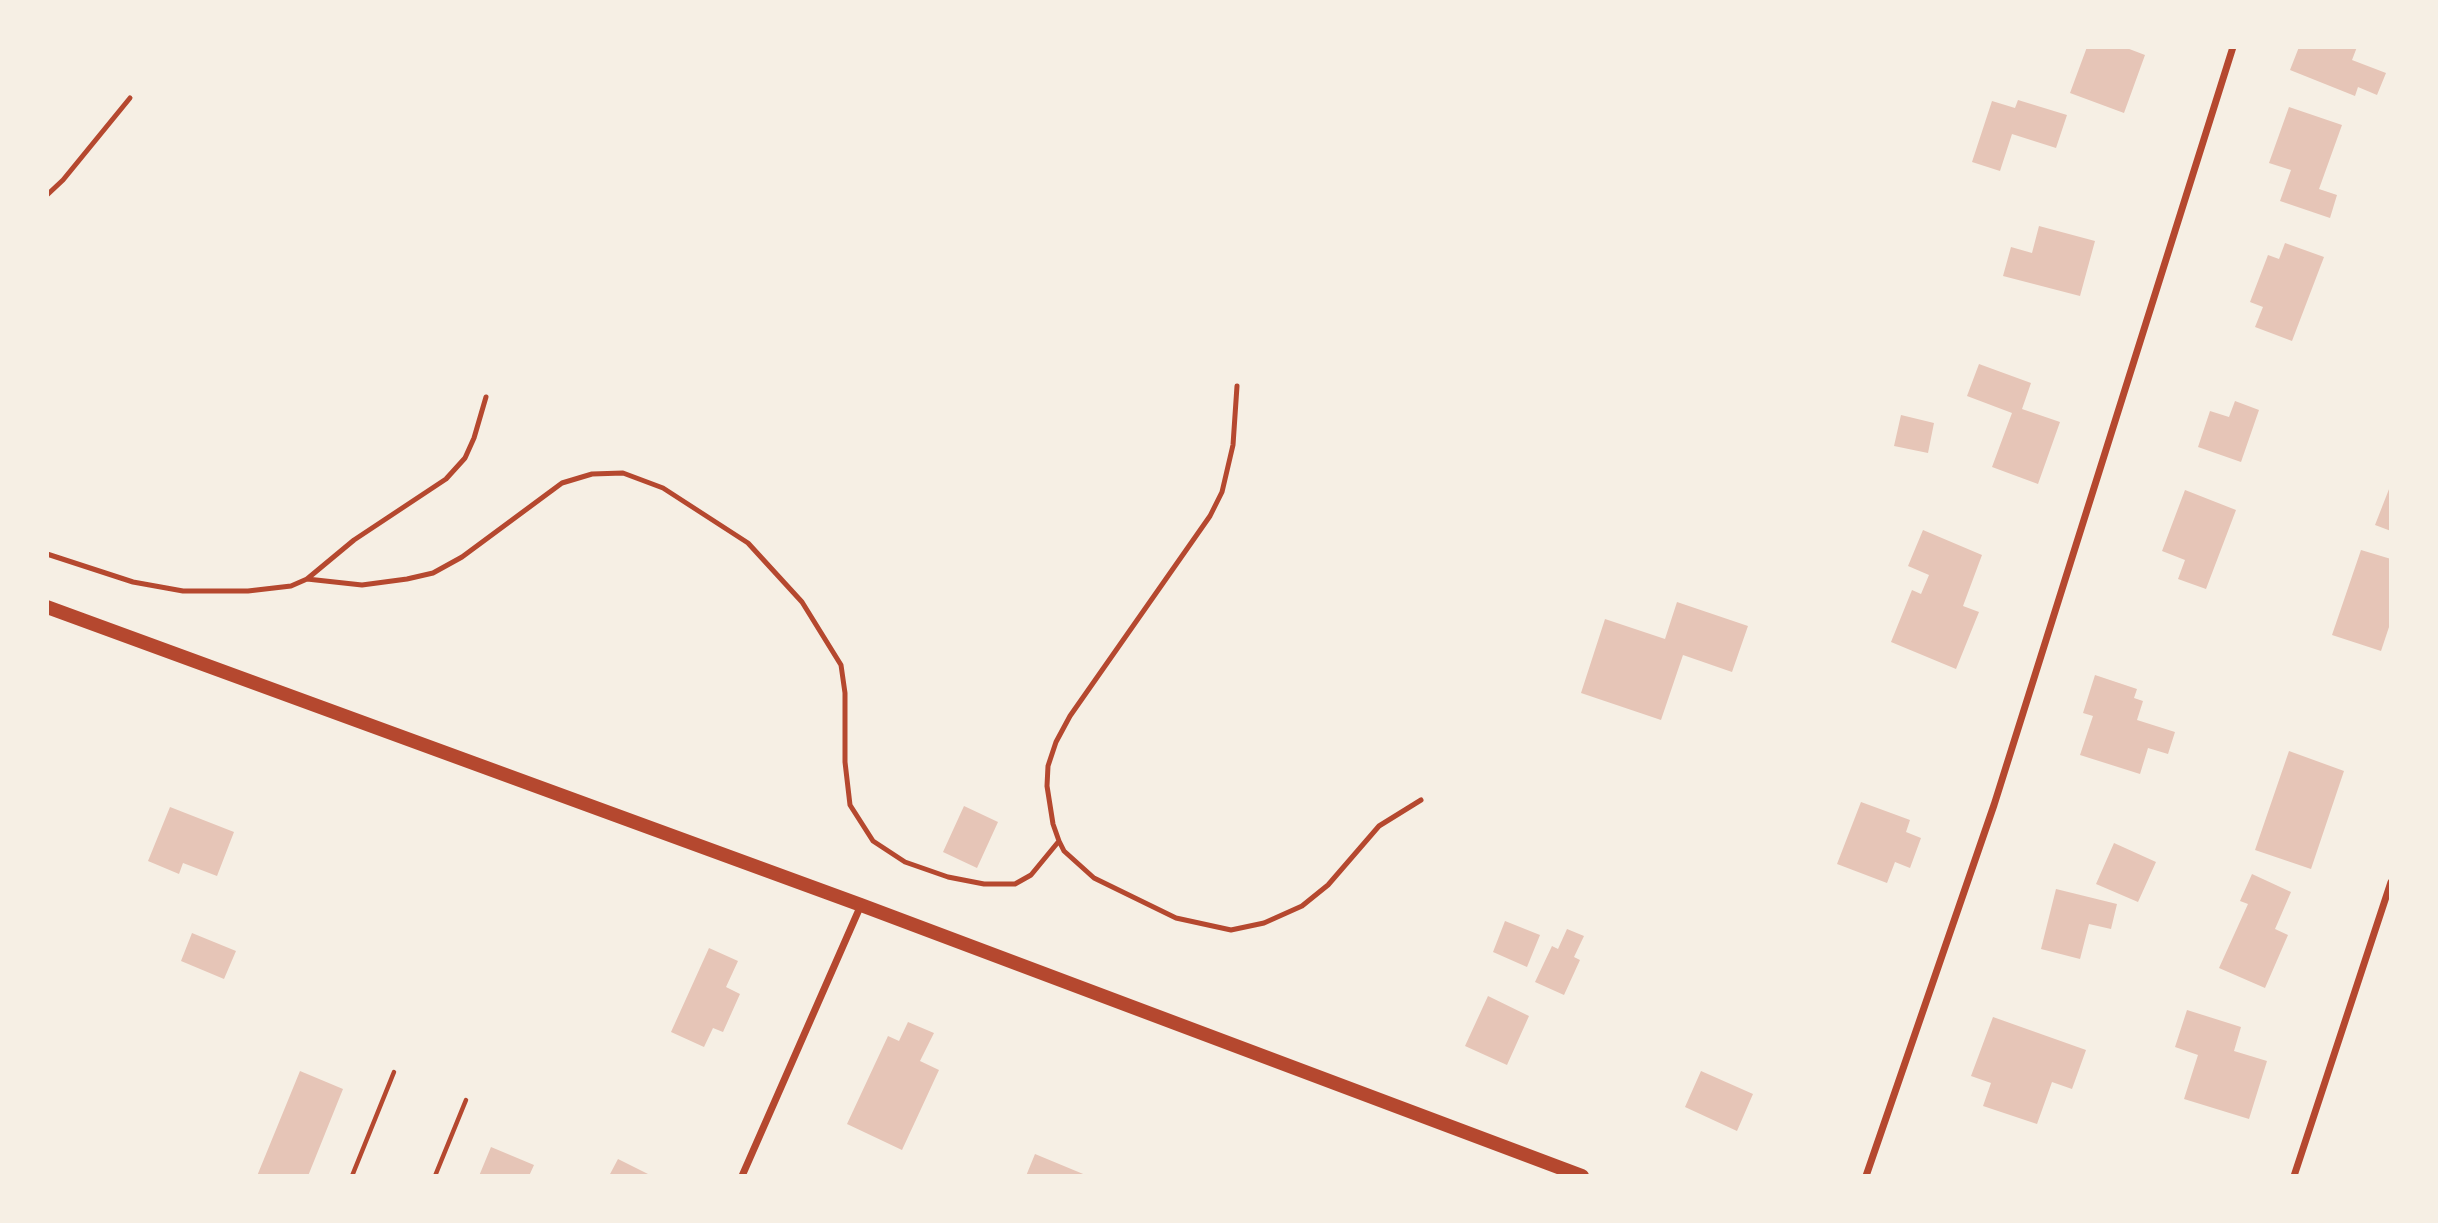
<!DOCTYPE html>
<html>
<head>
<meta charset="utf-8">
<style>
	body { margin:0 }
	#map { position:relative; width:2438px; height:1223px; overflow:hidden; background:#f6efe4; font-family:Quicksand,sans-serif }
	canvas { display:block }
	.frame { position:absolute; inset:0; border:49px solid #f6efe4; pointer-events:none }
</style>
</head>
<body>
<div id="map">
<canvas width="2438" height="1223"></canvas>
<div class="frame"></div>
</div>
<script>
const ctx = document.querySelector('canvas').getContext('2d');
ctx.lineJoin = 'round';
function paint(path, color) { ctx.fillStyle = color; ctx.fill(path, 'evenodd'); }
const poly = rows => new Path2D(rows.map(r => 'M' + r).join(''));
function trace(path, color, width, dash) { ctx.strokeStyle = color; ctx.lineWidth = width; ctx.lineCap = dash ? 'butt' : 'round'; ctx.setLineDash(dash || []); ctx.stroke(path); }
paint(poly([
	[2087,47,2124,47,2145,55,2124,113,2070,93],
	[2299,47,2357,47,2352,60,2386,73,2377,95,2358,87,2355,96,2290,70],
	[2018,100,2067,115,2056,148,2012,134,2000,171,1972,162,1992,101,2015,108],
	[2289,107,2342,125,2319,189,2337,195,2330,218,2280,201,2291,170,2269,163],
	[2039,226,2095,241,2080,296,2003,276,2011,247,2032,253],
	[2285,243,2324,257,2292,341,2255,327,2263,307,2250,302,2268,255,2279,259],
	[1979,364,2031,383,2022,409,2060,422,2038,484,1992,467,2012,413,1967,396],
	[2235,401,2259,410,2241,462,2198,447,2210,411,2229,417],
	[1901,415,1934,423,1928,453,1894,446],
	[2391,484,2391,531,2375,525],
	[2185,490,2236,510,2206,589,2178,579,2185,560,2162,551],
	[1923,530,1982,555,1963,606,1979,612,1956,669,1891,642,1912,590,1921,594,1929,575,1908,566],
	[2361,550,2391,559,2391,621,2381,651,2332,635],
	[1677,602,1748,626,1732,672,1683,655,1661,720,1581,693,1605,619,1665,639],
	[2095,675,2137,689,2134,698,2143,701,2137,720,2175,732,2168,754,2148,748,2140,774,2080,755,2093,716,2083,713],
	[2289,751,2344,771,2311,869,2255,850],
	[1861,802,1910,820,1906,832,1921,838,1910,868,1895,862,1887,883,1837,864],
	[964,806,998,822,977,868,943,852],
	[170,807,234,832,217,876,183,863,179,874,148,861],
	[2114,843,2156,862,2138,902,2096,884],
	[2252,874,2291,892,2275,929,2288,935,2265,988,2219,968,2248,904,2240,901],
	[2056,889,2117,904,2111,929,2089,924,2080,959,2041,949],
	[1505,921,1540,935,1527,967,1493,952],
	[1567,929,1584,936,1574,957,1580,960,1564,995,1535,982,1552,946,1558,949],
	[192,933,236,951,224,979,181,961],
	[709,948,738,961,726,987,740,994,723,1032,713,1028,704,1047,671,1032],
	[1488,996,1529,1016,1507,1065,1465,1046],
	[2187,1010,2241,1027,2234,1051,2267,1061,2249,1119,2184,1099,2198,1055,2175,1047],
	[1993,1017,2086,1050,2072,1089,2052,1082,2037,1124,1983,1106,1991,1083,1971,1076],
	[908,1022,934,1033,920,1061,939,1070,902,1150,847,1124,888,1036,899,1041],
	[300,1071,343,1089,308,1176,257,1176],
	[1701,1071,1753,1094,1737,1131,1685,1107],
	[491,1147,534,1165,529,1176,479,1176],
	[1035,1154,1088,1176,1026,1176],
	[618,1159,652,1176,609,1176]
]), '#e6c5b7');
trace(poly([
	[352,1176,394,1072],
	[435,1176,466,1100]
]), '#b5482f', 4.5);
trace(poly([
	[47,195,63,180,130,98],
	[1237,386,1233,445,1222,492,1210,516,1070,716,1056,742,1048,766,1047,786,1053,824,1059,841,1064,851,1094,878,1176,918,1231,930,1264,923,1302,906,1328,885,1379,826,1421,800],
	[47,554,133,582,183,591,248,591,291,586,307,579,354,540,446,479,465,458,474,438,486,397],
	[307,579,362,585,407,579,433,573,462,557,562,483,592,474,623,473,663,488,748,543,802,602,841,665,845,693,845,762,850,805,873,841,905,862,948,877,984,884,1015,884,1031,875,1059,841]
]), '#b5482f', 5);
trace(poly([
	[742,1176,861,905],
	[1866,1176,1994,805,2233,47],
	[2294,1176,2391,882]
]), '#b5482f', 7);
trace(poly([
	[47,607,861,905,1582,1176]
]), '#b5482f', 14);
</script>
</body>
</html>
